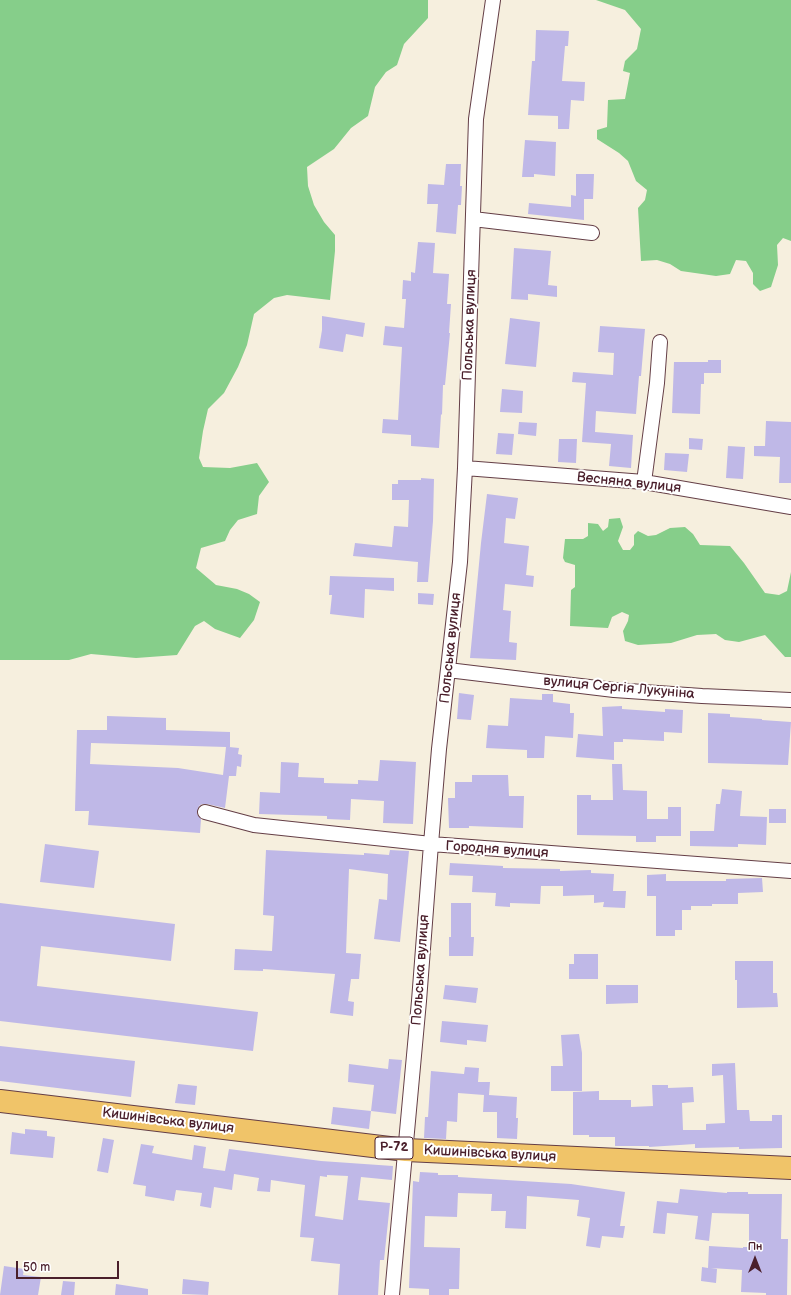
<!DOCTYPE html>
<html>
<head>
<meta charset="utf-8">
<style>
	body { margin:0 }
	#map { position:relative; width:791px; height:1295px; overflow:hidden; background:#f6efde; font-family:"Balsamiq Sans",sans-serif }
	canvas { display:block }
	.north { position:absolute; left:735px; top:1239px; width:40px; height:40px; -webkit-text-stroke:3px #fff; paint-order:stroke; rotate:0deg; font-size:11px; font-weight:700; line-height:16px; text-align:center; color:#4a1f2b }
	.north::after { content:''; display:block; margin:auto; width:14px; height:18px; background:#4a1f2b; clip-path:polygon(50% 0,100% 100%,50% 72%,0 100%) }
	.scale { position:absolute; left:16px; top:1261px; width:103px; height:18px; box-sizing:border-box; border:2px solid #4a1f2b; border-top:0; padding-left:5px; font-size:12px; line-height:14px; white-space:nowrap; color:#4a1f2b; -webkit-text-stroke:3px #fff; paint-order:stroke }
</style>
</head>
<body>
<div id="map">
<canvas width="791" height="1295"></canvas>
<div class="north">Пн</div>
<div class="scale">50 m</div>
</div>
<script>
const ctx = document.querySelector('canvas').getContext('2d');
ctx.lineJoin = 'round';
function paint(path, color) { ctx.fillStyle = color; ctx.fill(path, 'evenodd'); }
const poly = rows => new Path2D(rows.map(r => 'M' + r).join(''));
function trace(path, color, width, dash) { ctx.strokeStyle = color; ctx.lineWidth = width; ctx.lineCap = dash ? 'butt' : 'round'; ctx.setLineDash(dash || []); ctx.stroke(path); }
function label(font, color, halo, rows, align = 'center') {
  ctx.font = font + ' "Balsamiq Sans",sans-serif'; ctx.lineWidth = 4; ctx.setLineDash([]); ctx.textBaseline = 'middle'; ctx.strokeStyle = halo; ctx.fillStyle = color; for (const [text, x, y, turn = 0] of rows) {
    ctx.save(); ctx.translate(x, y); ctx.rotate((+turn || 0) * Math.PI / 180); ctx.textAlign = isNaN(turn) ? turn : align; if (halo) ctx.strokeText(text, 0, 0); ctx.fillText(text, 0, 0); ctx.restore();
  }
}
paint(poly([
	[0,0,428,0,428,18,404,44,397,65,386,72,375,87,368,116,351,128,334,149,307,167,308,186,314,205,324,222,335,235,335,251,330,300,287,295,274,298,254,314,247,345,238,367,224,393,208,409,203,431,199,458,203,467,230,468,257,463,269,482,259,496,257,514,238,520,230,530,225,541,201,548,196,568,216,585,237,589,249,594,260,602,254,620,240,638,215,629,204,621,195,626,177,655,136,658,91,654,69,660,0,660],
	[596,0,791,0,791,241,783,238,777,245,778,265,771,287,760,291,753,284,753,273,746,261,736,260,730,274,716,276,681,271,670,264,657,260,641,261,638,208,645,200,647,190,636,181,628,161,619,153,597,139,597,130,607,127,608,100,625,99,630,73,623,71,625,61,637,49,641,29,625,10],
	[620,518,623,527,618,541,623,550,630,550,634,545,634,535,638,531,648,536,656,535,670,528,685,527,693,534,700,545,730,546,744,563,765,593,779,595,787,591,791,572,791,657,785,657,765,635,739,642,725,640,716,634,697,635,671,643,638,645,625,641,623,631,628,621,629,615,622,612,612,617,608,628,570,626,571,590,575,587,575,565,565,562,563,558,565,539,583,539,588,536,588,523,598,524,603,531,608,527,609,519]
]), '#86ce8a');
paint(poly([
	[536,30,569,31,568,46,565,46,562,81,585,82,584,101,571,100,569,129,558,129,558,116,528,115,532,61,535,61],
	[525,140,556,142,555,176,534,174,534,177,522,177],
	[446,164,461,164,460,186,462,186,461,205,458,205,456,234,436,232,438,204,427,204,428,184,444,185],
	[576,174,594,174,593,199,584,199,584,220,528,214,529,203,571,207,571,195,576,196],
	[418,242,435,243,433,273,449,274,447,304,451,304,449,333,450,333,445,385,443,385,442,415,441,414,439,448,411,446,411,435,382,433,383,419,398,420,402,347,383,345,385,326,404,328,406,299,402,299,403,280,411,281,411,272,415,273],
	[514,248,551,251,548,285,557,286,557,297,528,294,528,300,511,299],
	[322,316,365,323,363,337,346,334,343,352,319,348,322,330],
	[510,318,540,322,536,367,505,364],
	[600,326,645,329,641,376,639,376,636,414,596,411,595,432,633,435,631,468,609,466,611,444,582,442,586,383,572,382,573,372,613,375,614,353,598,352],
	[708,360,721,360,721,373,704,373,704,384,701,384,700,414,672,413,674,362,708,362],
	[502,389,523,391,522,413,500,412],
	[766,421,791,422,791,483,779,483,780,457,754,456,754,446,765,446],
	[519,422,537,423,536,436,518,434],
	[498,433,514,434,512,455,496,454],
	[689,438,703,439,702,450,689,449],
	[559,439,577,439,576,463,558,462],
	[728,446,745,447,743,479,726,478],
	[665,453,689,454,687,472,664,470],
	[421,478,434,479,433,521,428,582,417,582,418,562,353,556,355,543,392,547,394,526,408,527,409,500,392,500,392,484,398,484,398,480,421,480],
	[487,494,518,498,515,519,506,518,504,543,529,546,526,575,534,576,533,587,505,584,503,610,511,611,509,642,517,643,516,660,470,658,481,543],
	[330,576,394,578,394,591,365,589,364,618,330,614,332,595,329,595],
	[418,593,434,594,433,605,418,604],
	[459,693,474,695,471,720,457,719],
	[542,694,553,694,553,702,570,704,570,713,574,713,573,738,545,736,544,758,527,758,527,750,486,748,488,725,508,726,510,698,542,700],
	[622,706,622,709,665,712,665,709,683,710,682,733,664,732,664,741,623,739,623,742,614,742,614,760,576,757,578,734,603,736,602,707],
	[708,713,730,714,730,717,762,719,762,720,791,722,788,765,708,763],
	[107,716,166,718,166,730,230,732,230,747,229,747,239,748,238,754,242,755,241,767,237,766,236,776,229,776,225,808,207,804,202,804,199,806,197,814,201,819,200,833,88,825,89,811,75,811,77,730,107,730],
	[91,743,226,747,223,775,178,768,90,764],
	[380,760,416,762,413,824,383,823,384,801,351,799,350,820,327,819,327,816,259,814,260,792,280,793,281,762,299,763,298,777,324,778,324,783,358,784,358,780,378,781],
	[612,764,622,764,623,790,647,791,647,819,668,819,668,807,681,807,681,836,656,836,656,842,636,842,636,836,577,835,577,795,591,795,591,800,613,800],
	[472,775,508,775,509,796,524,796,523,828,469,826,469,828,449,828,448,798,455,798,455,782,472,782],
	[722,789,742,791,740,816,767,817,766,845,738,844,738,847,690,846,690,831,714,831,716,804,720,804],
	[769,809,786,809,786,823,769,823],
	[45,844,99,851,94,888,40,882],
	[266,850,364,855,364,853,389,855,390,850,409,851,400,942,374,939,379,899,387,900,388,874,349,869,346,953,361,954,359,979,351,979,348,1001,354,1002,353,1016,330,1013,335,974,263,969,263,971,234,970,235,949,272,951,274,916,263,915],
	[450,863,503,866,503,868,560,869,560,871,591,870,591,873,614,874,613,891,626,891,625,908,603,907,604,902,594,903,594,895,563,896,563,886,541,886,540,904,510,903,510,907,495,906,496,893,472,892,473,876,449,875],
	[666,874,666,881,726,881,726,879,762,878,763,892,738,893,738,904,712,904,712,906,691,906,691,910,682,910,682,930,675,930,675,936,656,936,656,896,647,896,647,875],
	[0,903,175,924,171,961,41,946,37,986,258,1012,253,1051,0,1021],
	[451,903,471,903,471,937,474,937,473,956,449,956,449,937,451,937],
	[574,954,598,954,598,979,569,979,569,964,574,964],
	[735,961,773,961,773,993,777,993,778,1007,737,1008,737,980,735,980],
	[445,985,478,988,476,1003,443,999],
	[606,985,638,985,638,1003,606,1004],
	[442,1021,488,1025,486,1042,467,1040,467,1045,440,1042],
	[579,1034,582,1053,582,1091,551,1091,551,1066,563,1066,561,1035],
	[0,1046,135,1061,131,1097,0,1081],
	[389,1059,402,1060,396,1114,371,1111,374,1085,348,1082,349,1064,388,1069],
	[735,1063,737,1110,749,1110,750,1121,772,1121,772,1115,782,1115,782,1148,739,1149,739,1147,695,1148,695,1144,649,1147,649,1146,615,1146,615,1137,589,1137,589,1135,573,1135,573,1092,599,1091,599,1100,631,1100,631,1107,653,1106,652,1085,668,1085,668,1088,693,1087,694,1102,682,1103,683,1130,706,1130,706,1124,725,1123,723,1075,712,1076,712,1064],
	[465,1067,479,1068,478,1082,490,1082,489,1095,517,1097,516,1118,518,1118,517,1139,497,1138,497,1112,483,1112,484,1095,458,1093,457,1122,447,1121,446,1139,424,1138,425,1117,428,1117,431,1071,464,1074],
	[178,1084,197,1086,195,1105,175,1103],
	[333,1107,371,1111,369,1129,331,1124],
	[25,1129,47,1131,47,1136,55,1137,53,1158,10,1154,12,1132,25,1134],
	[103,1138,114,1140,108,1173,97,1171],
	[141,1144,154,1146,152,1153,192,1160,194,1145,206,1147,203,1168,225,1171,229,1149,321,1161,393,1166,392,1180,361,1177,358,1200,390,1203,384,1260,380,1260,378,1295,338,1295,340,1264,311,1261,314,1238,300,1237,305,1185,271,1180,270,1192,257,1191,259,1178,234,1174,232,1190,214,1187,211,1208,200,1206,202,1193,176,1190,174,1201,145,1196,146,1186,133,1184],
	[327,1175,348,1176,343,1220,315,1216,320,1176,327,1177],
	[420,1172,438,1173,438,1175,458,1175,458,1177,571,1184,625,1192,620,1226,625,1226,623,1238,602,1236,600,1248,586,1246,590,1218,577,1216,579,1200,527,1196,526,1229,505,1228,506,1211,491,1211,492,1194,458,1193,457,1217,425,1216,424,1247,460,1248,459,1289,449,1289,449,1295,429,1295,429,1289,409,1288,413,1181,419,1182],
	[680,1189,727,1193,727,1192,748,1192,748,1194,782,1194,781,1239,788,1239,787,1295,766,1295,766,1293,741,1292,742,1270,711,1268,717,1269,716,1283,701,1281,702,1267,708,1268,709,1246,743,1248,743,1247,749,1247,749,1214,712,1213,709,1241,695,1239,698,1216,667,1213,665,1234,653,1233,657,1201,678,1203],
	[4,1266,24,1269,23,1275,41,1277,38,1295,0,1295],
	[183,1279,209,1282,208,1295,182,1294],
	[63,1281,75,1282,74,1295,61,1295],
	[116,1284,148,1289,148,1295,115,1295]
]), '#bfb8e7');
const street = poly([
	[473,219,592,233],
	[465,468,644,482,791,507],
	[644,482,657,383,660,342],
	[448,670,614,690,702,696,791,700],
	[205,812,254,825,431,844,791,871],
	[392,1295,419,1001,431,844,439,749,460,562,465,468,476,119,493,0]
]);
const primary = poly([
	[0,1101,406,1150,791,1168]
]);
trace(street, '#643e46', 16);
trace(primary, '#643e46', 24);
trace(street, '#fff', 14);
trace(primary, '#f0c469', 22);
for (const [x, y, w] of [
	[394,1148,38]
]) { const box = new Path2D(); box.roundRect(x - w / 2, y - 11, w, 22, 3); ctx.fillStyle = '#fff'; ctx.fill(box); trace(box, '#4a1f2b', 1); }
label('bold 13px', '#4a1f2b', null, [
	["Р-72",394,1148]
]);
label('14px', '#4a1f2b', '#fff', [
	["Польська вулиця",470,325,-88],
	["Весняна вулиця",629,483,6],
	["Польська вулиця",451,648,-84],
	["вулиця Сергія Лукуніна",619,688,5],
	["Городня вулиця",497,850,4],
	["Польська вулиця",421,970,-86],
	["Кишинівська вулиця",168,1121,7],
	["Кишинівська вулиця",490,1154,3]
]);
</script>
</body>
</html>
